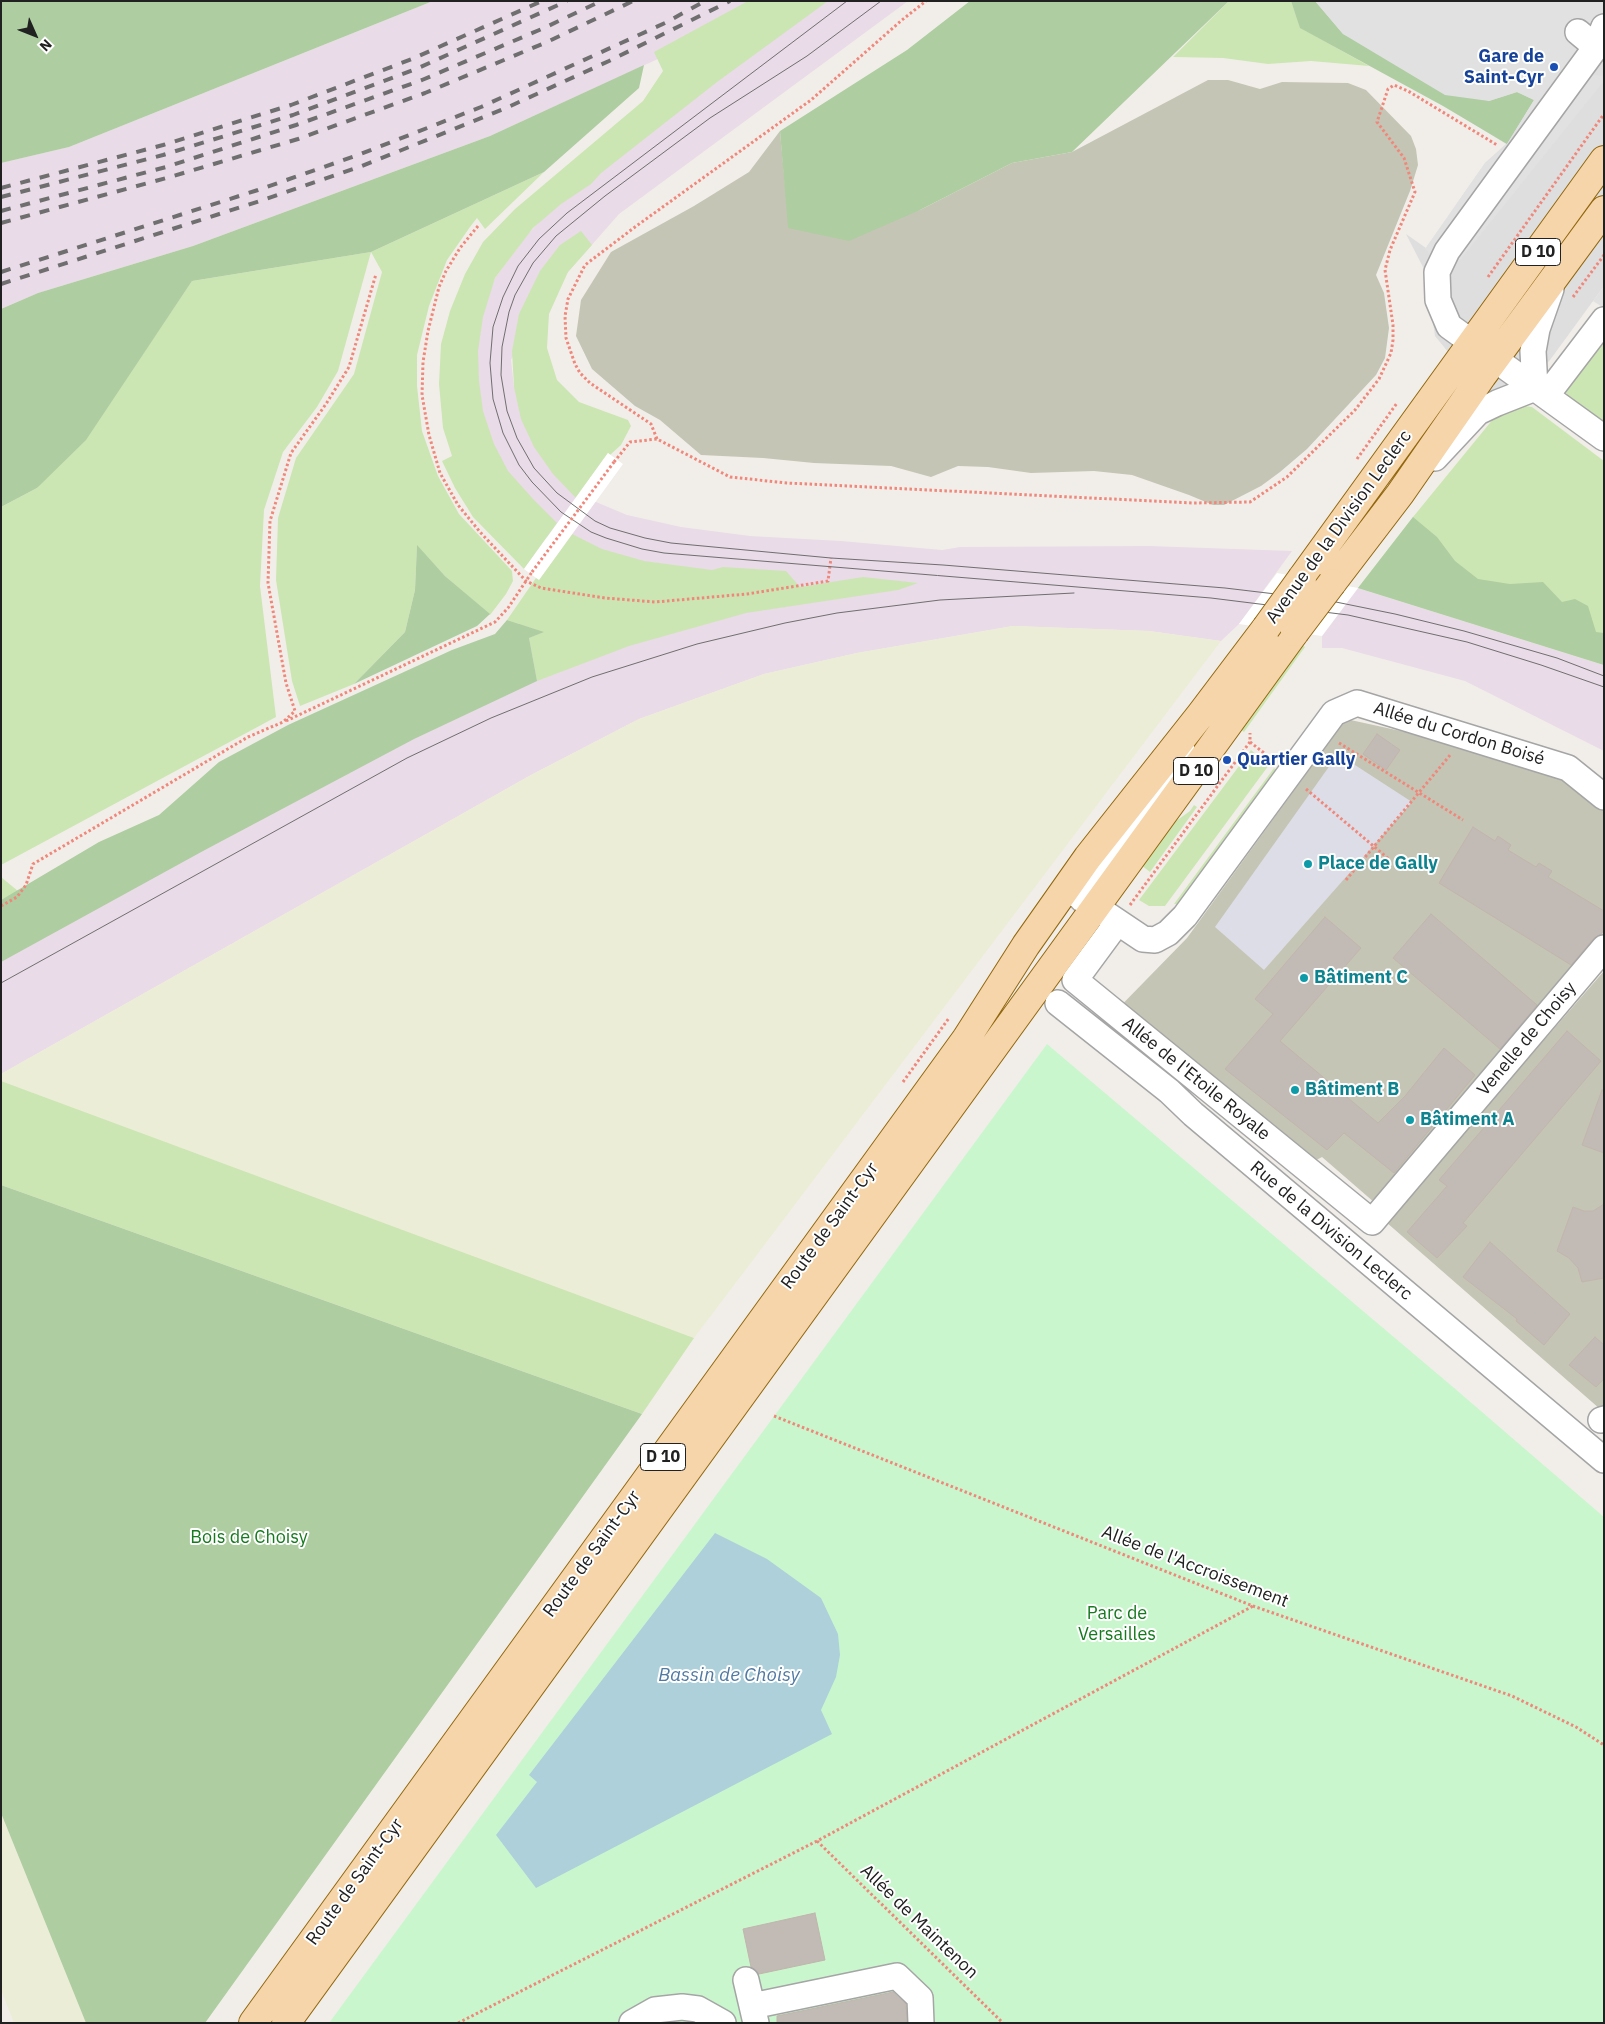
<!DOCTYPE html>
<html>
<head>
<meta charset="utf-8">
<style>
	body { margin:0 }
	#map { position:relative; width:1605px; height:2024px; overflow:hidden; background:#f1eee9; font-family:"IBM Plex Sans",sans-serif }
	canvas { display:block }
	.frame { position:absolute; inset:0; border:2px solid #212121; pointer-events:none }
	.north { position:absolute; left:10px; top:10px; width:50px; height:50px; -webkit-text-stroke:4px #fff; paint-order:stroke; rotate:134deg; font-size:14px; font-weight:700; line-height:20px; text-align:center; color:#212121 }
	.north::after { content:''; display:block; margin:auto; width:18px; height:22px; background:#212121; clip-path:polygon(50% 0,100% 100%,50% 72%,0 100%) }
</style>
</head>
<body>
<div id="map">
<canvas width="1605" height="2024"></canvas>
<div class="frame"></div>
<div class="north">N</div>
</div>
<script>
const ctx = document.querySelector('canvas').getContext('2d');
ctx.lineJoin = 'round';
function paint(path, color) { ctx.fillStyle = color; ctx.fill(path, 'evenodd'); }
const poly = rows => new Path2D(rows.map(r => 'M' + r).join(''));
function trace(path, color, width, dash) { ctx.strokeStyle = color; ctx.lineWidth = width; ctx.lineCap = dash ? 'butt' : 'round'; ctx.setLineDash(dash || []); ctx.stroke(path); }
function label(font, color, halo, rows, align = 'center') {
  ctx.font = font + ' "IBM Plex Sans",sans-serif'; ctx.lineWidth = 4; ctx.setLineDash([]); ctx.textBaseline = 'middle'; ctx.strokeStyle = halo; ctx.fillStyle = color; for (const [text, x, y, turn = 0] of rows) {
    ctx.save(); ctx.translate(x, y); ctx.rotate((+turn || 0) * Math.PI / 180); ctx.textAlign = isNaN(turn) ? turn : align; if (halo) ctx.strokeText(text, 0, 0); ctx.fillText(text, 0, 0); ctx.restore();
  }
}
paint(poly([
	[1315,1,1604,1,1604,286,1550,360,1498,413,1435,336,1426,273,1406,234,1426,248,1485,163,1506,144,1336,39]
]), '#dfdede');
paint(poly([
	[433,1,774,1,745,19,490,136,193,246,38,293,1,309,1,163,69,147],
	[806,1,908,1,619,214,568,272,534,320,511,360,514,387,573,485,596,502,627,515,681,527,750,536,841,541,942,550,960,547,1149,546,1292,551,1239,624,1221,641,1149,631,1013,626,857,653,764,674,639,719,531,775,1,1074,1,945,495,650,582,556,542,535,511,503,459,370,495,278,526,236,557,203],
	[1358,588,1604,665,1604,751,1465,681,1342,648,1322,648,1322,636]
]), '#e9dbe7');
paint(poly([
	[1208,80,1228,80,1260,89,1282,82,1348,83,1366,90,1411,136,1416,149,1418,165,1410,191,1376,275,1384,293,1389,328,1385,358,1376,375,1307,449,1280,472,1261,486,1224,505,1213,505,1189,495,1132,475,1094,471,1031,473,988,467,958,466,931,477,891,466,814,463,763,458,701,455,660,420,635,406,592,369,576,336,581,300,611,252,694,206,749,172,780,131,789,228,920,210,1012,163,1072,152],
	[1346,719,1506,754,1567,778,1604,809,1604,932,1375,1203,1322,1157,1311,1163,1179,1059,1141,1057,1103,1024,1187,938],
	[1604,971,1604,1407,1600,1409,1386,1222]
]), '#c5c5b5');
paint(poly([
	[1013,626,1149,631,1221,641,694,1338,1,1081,1,1074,531,775,639,719,764,674,857,653],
	[1,1813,86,2023,14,2023,1,1990]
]), '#ecedd6');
paint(poly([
	[748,1,828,1,717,82,601,173,591,184,561,204,533,228,495,278,483,317,478,351,479,381,483,411,494,444,508,471,533,499,557,523,524,569,473,517,455,488,442,461,452,456,443,428,439,384,441,344,450,311,465,274,483,242,515,209,643,101,663,71,654,52],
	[1229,1,1291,1,1301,28,1369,66,1311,61,1268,64,1223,58,1173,57],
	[544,172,485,229,477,218,470,227,447,260,429,306,417,355,417,386,422,431,438,476,459,514,512,571,513,581,506,594,490,615,445,576,417,546,415,590,405,632,354,684,300,706,292,681,276,580,278,518,296,458,354,374,382,272,371,252,338,371,317,407,283,452,264,510,260,586,276,717,1,865,1,507,37,488,144,352,192,281,371,252],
	[581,231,592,245,568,272,549,314,547,348,557,380,579,402,628,420,631,426,621,445,610,455,608,453,576,498,553,474,534,447,521,419,514,387,512,351,519,314,540,271,560,245],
	[1604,334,1604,428,1571,403,1565,390],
	[1517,405,1532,407,1604,461,1604,665,1358,588,1413,517,1498,413],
	[572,534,602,549,644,561,712,570,723,567,786,571,800,587,863,577,918,583,898,590,746,613,629,646,537,681,529,638,543,632,507,620,536,578,539,579],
	[1301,644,1305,647,1244,732,1241,730],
	[1251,750,1269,765,1165,906,1149,906,1139,900],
	[1274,768,1279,772,1183,905,1174,904],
	[1194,805,1197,807,1150,872,1141,865,1169,826,1190,811],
	[1,877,18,891,1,900],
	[1,1081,694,1338,642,1414,1,1185]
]), '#cce6b3');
paint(poly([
	[1,1,433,1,69,147,1,163],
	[970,1,1229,1,1072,152,1012,163,920,210,849,241,788,228,780,131,907,50],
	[1291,1,1315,1,1343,34,1489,101,1517,92,1534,100,1507,144,1443,106,1300,28],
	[644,65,639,88,544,172,371,252,192,281,86,440,37,488,1,507,1,309,38,293,193,246,490,136],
	[1413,517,1437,537,1455,561,1478,579,1510,584,1543,582,1562,602,1575,599,1588,606,1596,632,1604,633,1604,665,1358,588],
	[417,545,445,576,490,614,477,626,354,684,405,632,415,590],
	[507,620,544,632,529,638,537,681,414,739,203,851,1,962,1,900,99,842,159,815,219,762,288,725,452,650,495,634],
	[1,1185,642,1414,205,2023,86,2023,1,1813]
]), '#aecda1');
paint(poly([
	[1047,1044,1453,1387,1604,1517,1604,2023,329,2023]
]), '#caf6ce');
paint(poly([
	[1315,1,1604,1,1604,61,1592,75,1604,76,1604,81,1461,259,1445,270,1425,249,1485,163,1507,144,1534,100,1517,92,1489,101,1445,95,1343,34],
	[1604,286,1604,308,1593,301]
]), '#e1e1e1');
paint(poly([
	[1338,754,1412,802,1264,970,1215,927]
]), '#dddde7');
paint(poly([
	[715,1533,767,1559,821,1598,838,1634,840,1655,836,1677,821,1710,832,1734,536,1888,496,1835,537,1782,529,1775]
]), '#add0db');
paint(poly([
	[608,453,623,464,539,580,524,569],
	[1277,573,1358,588,1322,636,1239,624]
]), '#fff');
const building = poly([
	[1377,734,1400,750,1386,770,1363,754,1377,734],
	[1473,827,1495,841,1498,836,1511,845,1508,850,1536,867,1539,863,1552,871,1548,877,1604,911,1604,930,1601,934,1593,939,1571,965,1439,883,1473,827],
	[1431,914,1537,1005,1500,1049,1393,958,1431,914],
	[1325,917,1361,948,1280,1041,1378,1123,1405,1096,1444,1048,1475,1075,1394,1173,1344,1133,1327,1150,1225,1069,1273,1014,1255,999,1325,917],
	[1567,1031,1601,1061,1463,1223,1467,1226,1437,1258,1407,1232,1447,1186,1439,1180,1567,1031],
	[1602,1090,1604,1091,1604,1153,1582,1145,1602,1090],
	[1604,1204,1604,1278,1582,1282,1578,1268,1569,1258,1557,1251,1573,1207,1584,1211,1593,1211,1604,1204],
	[1490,1242,1570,1314,1544,1345,1516,1321,1517,1319,1463,1277,1490,1242],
	[1595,1337,1604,1345,1604,1379,1596,1387,1569,1365,1595,1337],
	[815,1913,825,1960,759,1974,751,1967,743,1929,815,1913],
	[893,1992,906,2004,907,2023,777,2023,777,2016,893,1992]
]);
paint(building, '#c1bab5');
trace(building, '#c1b6ac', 1);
const minor = poly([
	[1604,27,1596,47,1447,251,1437,272,1438,300,1449,326,1604,438],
	[1578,32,1596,47],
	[1546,396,1604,320],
	[1435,458,1478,412,1497,403,1535,388,1533,351,1537,329,1551,289],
	[1067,888,1143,939,1155,940,1168,933,1185,916,1334,713,1357,703,1568,768,1604,797],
	[1082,899,1167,779,1182,750],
	[1117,923,1075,980,1372,1222,1604,948],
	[1058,1003,1169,1091,1193,1114,1604,1460],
	[1601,1420,1604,1419],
	[746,1980,756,2023],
	[752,2006,897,1976,920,1998,921,2023],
	[632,2023,655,2010,682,2007,698,2009,723,2023]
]);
const major = poly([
	[1302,578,1604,160],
	[1332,583,1400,494,1482,376,1604,210],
	[253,2023,966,1039,1026,945,1088,857,1201,714,1266,628],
	[286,2023,1295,632]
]);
trace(minor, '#a5a5a5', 28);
trace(major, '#92660c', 30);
trace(poly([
	[478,226,460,248,446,271,439,287,428,331,423,362,422,395,429,435,440,473,458,505,480,532,526,581,541,588,605,598,655,602,747,594,828,581,831,558],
	[1488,277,1604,114],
	[1573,297,1604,255],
	[657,439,651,424,590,383,580,373,575,364,566,338,565,316,568,299,585,265,635,227,811,100,902,20,926,1],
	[1357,459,1397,403],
	[614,462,630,442,657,439,730,477,787,483,1193,503,1250,502,1287,477,1355,410,1379,379,1391,353,1393,340,1393,325,1385,270,1390,250,1415,192,1404,158,1377,122,1388,89,1394,85,1408,91,1497,145],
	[286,721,495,622,508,608,532,572],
	[1250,742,1273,760],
	[1339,743,1463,820],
	[1306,789,1390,860],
	[1346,880,1451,754],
	[1130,905,1250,742,1250,733],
	[1,906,17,897,26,885,33,864,248,737,283,722,295,711,286,683,268,583,270,521,291,453,326,404,349,367,376,274],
	[903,1082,949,1018],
	[774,1416,1253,1606,1512,1696,1576,1727,1604,1745],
	[817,1841,1003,2023],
	[458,2023,817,1841,1253,1606]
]), '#f0877b', 3, [2.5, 2.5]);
trace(minor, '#fff', 25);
trace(major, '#f5d5a9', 28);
trace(poly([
	[847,1,567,213,539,239,518,266,503,297,493,327,490,363,493,399,503,433,519,465,532,482,561,512,591,532,606,538,642,549,664,553,1211,598,1348,615,1467,642,1541,665,1604,687],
	[881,1,807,56,710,118,605,196,556,236,533,263,515,295,509,312,502,347,501,375,507,411,517,438,534,468,557,493,595,521,610,528,645,538,671,543,831,558,943,565,1225,588,1326,600,1395,614,1464,631,1557,658,1604,676],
	[1,983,407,758,491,718,592,677,697,644,785,623,837,613,940,600,1074,593]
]), '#6f6f6f', 1);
trace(poly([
	[1,188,163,145,291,105,412,59,542,1],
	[1,197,163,155,293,115,416,69,567,1],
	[1,211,166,167,296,125,422,80,544,28,601,1],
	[1,223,170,177,298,139,425,93,547,42,633,1],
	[1,272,258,190,358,155,481,107,665,23,705,1],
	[1,284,266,199,362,166,506,108,609,61,730,1]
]), '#6f6f6f', 4, [10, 10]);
const majorBridge = poly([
	[1266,628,1302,578],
	[1295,632,1332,583]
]);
trace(majorBridge, '#92660c', 30, []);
trace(poly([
	[532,572,614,462]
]), '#f0877b', 3, [2.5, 2.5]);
trace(majorBridge, '#f5d5a9', 28);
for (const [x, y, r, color] of [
	[1554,67,5,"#1a4fb4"],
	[1227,760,5,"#1a4fb4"],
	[1308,864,5,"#0f9aa8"],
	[1304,978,5,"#0f9aa8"],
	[1295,1090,5,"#0f9aa8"],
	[1410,1120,5,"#0f9aa8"]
]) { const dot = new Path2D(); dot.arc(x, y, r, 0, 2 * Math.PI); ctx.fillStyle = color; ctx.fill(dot); trace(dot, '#fff', 2); }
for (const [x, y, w] of [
	[1538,252,45],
	[1196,771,45],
	[663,1457,45]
]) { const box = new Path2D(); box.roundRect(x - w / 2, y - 13.5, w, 27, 4); ctx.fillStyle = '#fff'; ctx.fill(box); trace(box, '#212121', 1); }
label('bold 16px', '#212121', null, [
	["D 10",1538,252],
	["D 10",1196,771],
	["D 10",663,1457]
]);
label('bold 18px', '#164399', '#fff', [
	["Gare de",1544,57],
	["Saint-Cyr",1544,78],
	["Quartier Gally",1237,760,"left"]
], 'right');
label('18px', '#212121', '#fff', [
	["Avenue de la Division Leclerc",1339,527,-54],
	["Allée du Cordon Boisé",1459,734,17],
	["Venelle de Choisy",1527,1039,-50],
	["Allée de l'Etoile Royale",1196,1079,39],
	["Route de Saint-Cyr",830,1226,-54],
	["Rue de la Division Leclerc",1331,1231,40],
	["Route de Saint-Cyr",592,1554,-54],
	["Allée de l'Accroissement",1195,1567,21],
	["Route de Saint-Cyr",355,1882,-54],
	["Allée de Maintenon",919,1922,44]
]);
label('bold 18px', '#0d838f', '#fff', [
	["Place de Gally",1318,864],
	["Bâtiment C",1314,978],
	["Bâtiment B",1305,1090],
	["Bâtiment A",1420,1120]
], 'left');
label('18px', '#157a1e', '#fff', [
	["Bois de Choisy",249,1538],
	["Parc de",1117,1614],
	["Versailles",1117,1635]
]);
label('italic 19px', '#517aa3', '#fff', [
	["Bassin de Choisy",729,1676]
]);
</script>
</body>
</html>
